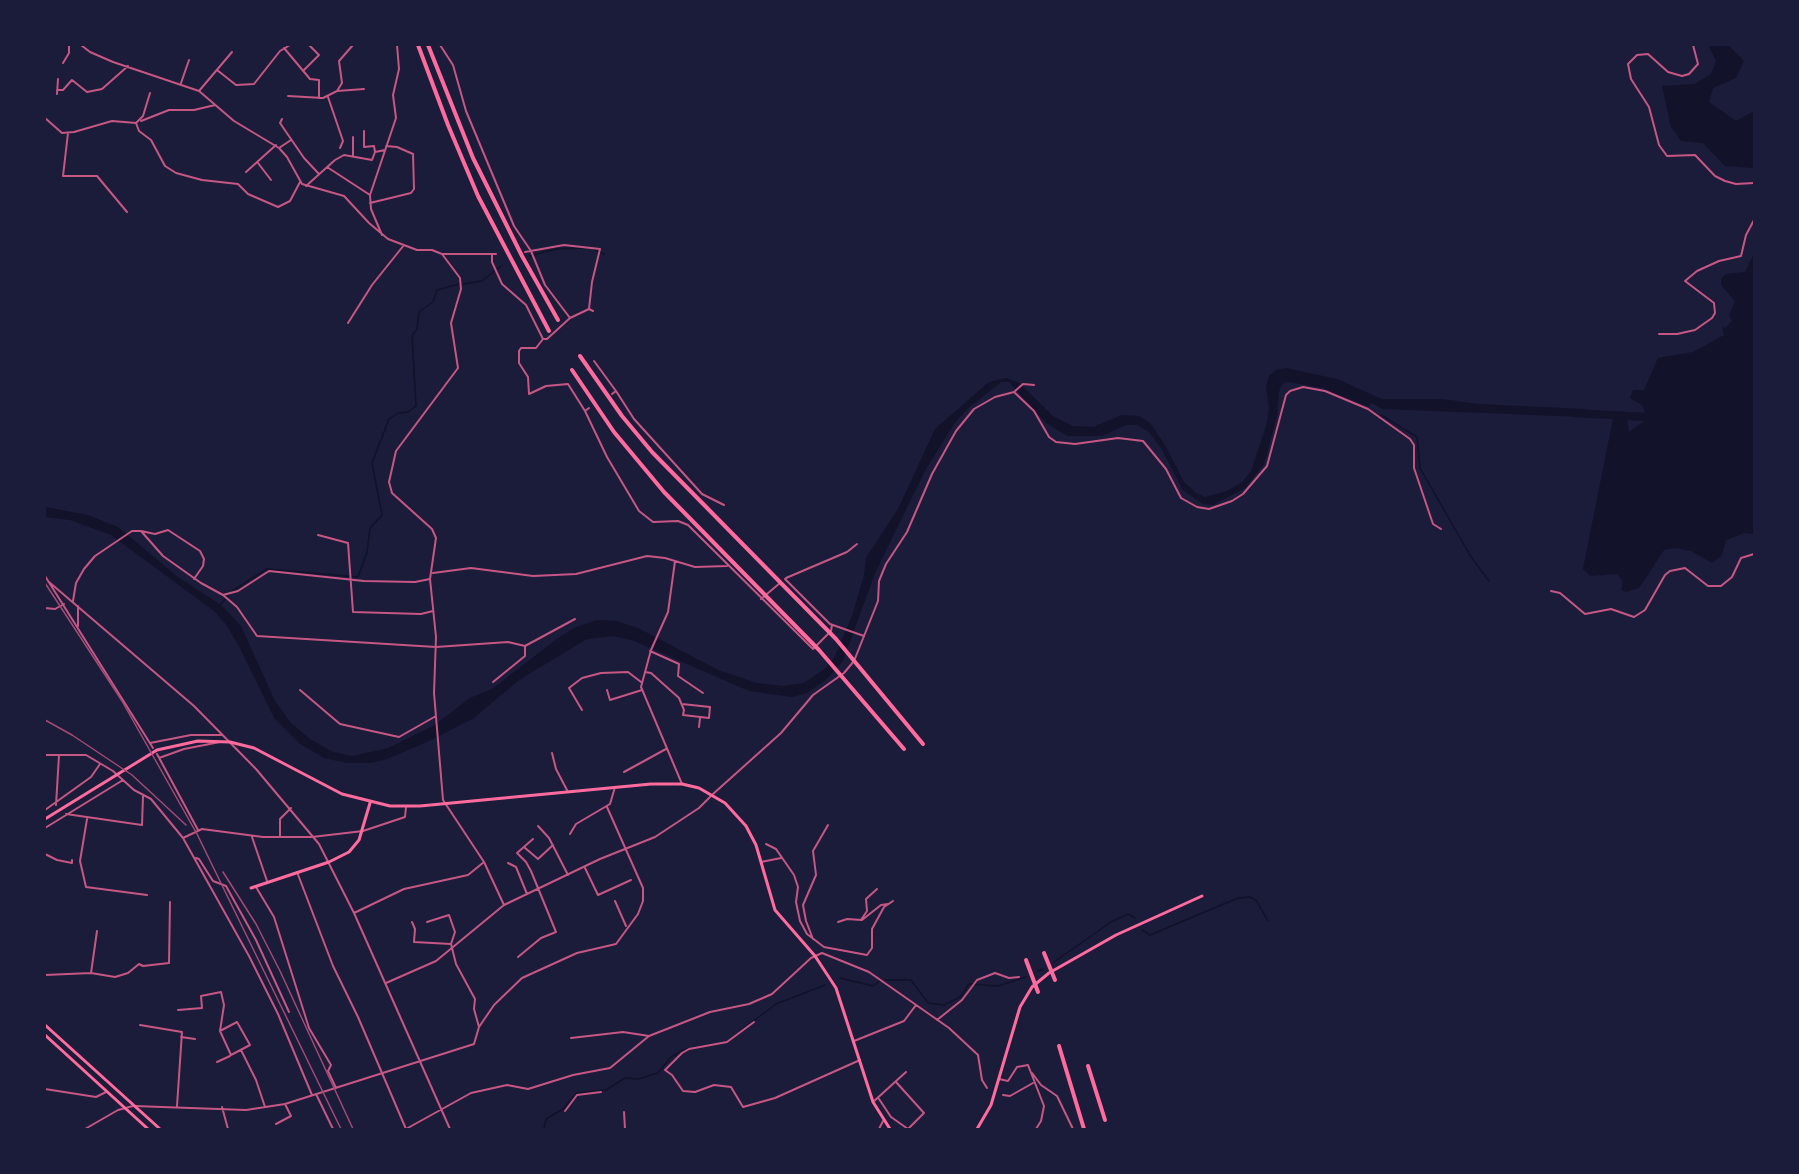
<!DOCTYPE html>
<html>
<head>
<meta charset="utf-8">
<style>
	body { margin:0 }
	#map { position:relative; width:1799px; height:1174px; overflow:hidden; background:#1b1b3a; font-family:Barlow,sans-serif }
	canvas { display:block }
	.frame { position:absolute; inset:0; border:46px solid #1b1b3a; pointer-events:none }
</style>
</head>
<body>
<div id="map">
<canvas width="1799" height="1174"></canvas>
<div class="frame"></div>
</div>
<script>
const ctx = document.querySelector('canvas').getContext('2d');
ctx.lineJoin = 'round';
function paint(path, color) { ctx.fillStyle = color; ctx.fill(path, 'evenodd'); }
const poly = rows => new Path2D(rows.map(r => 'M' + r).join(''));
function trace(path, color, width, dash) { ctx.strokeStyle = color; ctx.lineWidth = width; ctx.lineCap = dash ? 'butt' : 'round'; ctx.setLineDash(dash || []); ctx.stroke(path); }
paint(poly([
	[1708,45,1728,45,1744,61,1736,78,1713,88,1709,102,1736,121,1754,111,1753,168,1725,166,1703,143,1681,141,1671,127,1662,86,1695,84,1711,74,1716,61],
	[1754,254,1754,534,1744,533,1726,540,1722,555,1712,563,1691,551,1675,548,1664,550,1639,588,1626,592,1621,590,1623,582,1617,574,1590,576,1583,569,1613,419,1627,417,1629,432,1643,422,1645,412,1642,405,1630,398,1633,390,1644,390,1658,358,1693,352,1724,335,1722,326,1725,328,1732,321,1729,316,1735,301,1721,285,1721,279,1726,274,1745,272],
	[1286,368,1337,379,1382,399,1442,399,1478,404,1585,409,1583,417,1383,409,1371,403,1369,407,1322,388,1289,382,1282,384,1279,392,1277,416,1264,464,1245,488,1213,505,1203,504,1183,490,1161,448,1149,432,1137,425,1126,425,1102,436,1068,436,1047,424,1009,382,1001,382,966,410,954,424,926,469,875,573,843,661,828,678,807,693,792,697,749,691,632,640,613,636,587,639,519,680,474,718,427,742,387,759,371,763,347,763,324,758,299,743,274,718,238,644,225,623,214,611,111,535,70,520,45,517,45,507,88,515,118,527,178,577,221,605,241,626,275,701,291,723,310,739,333,752,352,756,388,748,433,726,470,698,492,689,558,638,576,627,597,620,616,621,638,628,718,670,757,683,783,686,804,683,826,668,835,656,852,616,864,575,866,558,899,507,935,429,989,382,1006,378,1019,383,1053,416,1073,426,1093,427,1122,415,1139,416,1150,423,1165,445,1184,482,1196,493,1205,497,1227,491,1242,482,1251,471,1266,426,1269,409,1266,386,1269,376,1276,370]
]), '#12122b');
trace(poly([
	[594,249,604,254],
	[530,256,556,249,584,248],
	[463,284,482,281,501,266],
	[1381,415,1417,437,1420,468,1471,557,1489,581],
	[232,591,267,569,358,577,367,552,370,528,382,515,372,463,389,419,398,413,408,412,416,406,412,336,417,329,419,312,433,302,437,290,459,284],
	[220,605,229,595],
	[1142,930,1150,935,1238,898,1250,897,1256,900,1268,921],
	[1054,962,1111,922,1128,914,1135,918],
	[1038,971,1043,969],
	[840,978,873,986,880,981],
	[885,980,911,980,928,1003,944,1005,960,997,969,984,998,986,1026,977],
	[740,1031,776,1004,825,985],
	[544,1129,546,1119,563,1109,577,1093,606,1090,625,1078,638,1079,658,1073,671,1057,684,1050,712,1044]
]), '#12122b', 1.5);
trace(poly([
	[1574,413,1647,417,1653,413]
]), '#12122b', 8);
trace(poly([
	[81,45,90,52,113,62,199,91,234,121,279,148,287,157,302,184,344,196,369,223,388,239,417,250,432,250,442,254,460,278,461,289,451,323,458,368,396,451,389,482,392,493,432,529,436,538,430,579,436,637,434,693,443,800,484,862,504,905],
	[440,45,453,65,466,111,514,226,531,251,545,285,570,318],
	[1693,45,1698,64,1689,74,1682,76,1668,72,1648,54,1637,55,1628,64,1631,79,1649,107,1659,145,1667,156,1695,155,1715,176,1725,181,1736,184,1754,183],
	[284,48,310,79,319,80,319,98],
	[63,63,69,53,69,45],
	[217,70,236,85,254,84,280,51,290,45],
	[303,71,319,55,309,45],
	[181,83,189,60],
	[57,90,63,90,72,80,87,92,102,89,128,66],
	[199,91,232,52],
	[337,91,342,83,339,61,353,45],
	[57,94,58,79],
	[288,96,323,98,337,91,364,89],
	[328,97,343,141,340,148],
	[45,118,62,133,74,132,112,121,136,123,143,116,150,93],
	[282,119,280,123,304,158,319,174],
	[141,121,169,110,194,110,215,105],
	[136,123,139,131,151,140,165,166,176,173,202,180,238,184,248,194,278,207,290,201,300,182],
	[364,131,364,147,374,146,375,152],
	[68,133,63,176,97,176,127,212],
	[353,137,353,156],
	[279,148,291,140],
	[258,163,271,180],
	[327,167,370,195],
	[246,172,276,145],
	[306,186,335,160,344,155,372,160,375,152,385,150],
	[370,203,411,193,414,189,413,154,397,147,386,146],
	[382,235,371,209,370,195,396,118,393,95,399,69,397,45],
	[525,252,564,245,600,249,592,282,589,309,593,311],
	[442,254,496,254],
	[492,255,492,262,502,284,526,305,543,339,547,339,570,318,589,309],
	[348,323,372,285,404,245],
	[1659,334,1677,334,1695,330,1712,318,1715,313,1714,303,1685,281,1697,271,1719,261,1741,256,1746,235,1754,220],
	[543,339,536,348,521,348,519,351,519,363,528,377,529,394,546,386,568,384,585,411,589,408],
	[594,361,616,391,612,394],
	[616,391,634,419,702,494,724,505],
	[1014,392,1034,411,1049,437,1056,442,1075,444,1118,438,1143,441,1166,469,1181,498,1197,507,1209,509,1232,501,1243,494,1267,466,1286,395,1290,391,1303,387,1325,391,1368,409,1410,439,1414,445,1414,468,1433,524,1441,529],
	[585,411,607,457,639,511,653,522,678,521,688,525,813,649,831,631,832,625],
	[141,531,155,534,168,530,200,551,204,559,203,566,194,579],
	[318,535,348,543,353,612,421,614,433,611],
	[675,561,668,612,651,650,641,687,682,784],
	[433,573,471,568,533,576,576,574,647,556,665,558,695,567,727,566],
	[45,576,153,748],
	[786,578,847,552,857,544],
	[785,579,830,624,864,636,878,601,879,581,886,564,907,532,932,474,956,431,974,409,995,397,1014,392,1023,384,1034,385],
	[49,582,194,706,256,769,319,844,354,913,450,1129],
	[1551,591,1560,593,1585,614,1611,609,1634,617,1645,610,1665,575,1670,571,1685,568,1708,586,1721,586,1732,577,1741,558,1754,554],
	[223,595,237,607,257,636,436,647,508,642,525,646],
	[761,599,780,583],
	[73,601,76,583,84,569,95,556,132,531,141,531,163,556,201,583,223,595,238,591,269,571,364,581,415,582,430,579],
	[78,606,78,626],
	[45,608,55,609,64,604],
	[525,646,575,619],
	[650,651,679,664,678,676,703,693],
	[645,672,651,673,679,698,684,710,683,715,709,718,710,707,682,704],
	[493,682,525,656,525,646],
	[300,690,340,724,399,737,436,716],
	[607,690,610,700,642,690],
	[582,710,569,688,582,678,601,673,628,672,641,682],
	[699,727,700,718],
	[150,743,191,735,222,735],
	[552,753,556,769,568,792],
	[157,754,198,830],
	[45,755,86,755,113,771,134,790,151,799,183,838,202,829,263,837,312,837,363,831,405,817,406,807],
	[159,758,184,749,220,742],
	[624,772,666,749],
	[56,805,59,755],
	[45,810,91,777,100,764],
	[66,814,142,825,143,796],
	[87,819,80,861,86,887,147,895],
	[538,826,549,838,568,875],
	[45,828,123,780],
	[570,834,576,824,610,804,615,787],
	[252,837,267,881],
	[280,837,280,819,291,808],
	[183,838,249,956,278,1014,312,1095],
	[766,844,776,849,794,875,798,887,796,902,800,921,807,934,824,947,867,955,872,948,872,929,884,907,893,901],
	[524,847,538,859,553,845],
	[45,854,57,860,72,863,72,860],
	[196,858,199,859,213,881,226,886,256,940,289,1012],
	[761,862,781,858],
	[508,863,516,867,527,894],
	[585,868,598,895,631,880],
	[256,887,274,917,309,1028,331,1065,328,1071,336,1088],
	[615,901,626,926],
	[354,913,404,889,468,875,484,862],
	[861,920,867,911,866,899,877,889],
	[412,922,415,929,414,942,451,944],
	[427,922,449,915,455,932,451,944,456,964,475,999,474,1009,479,1027],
	[838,922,847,919,862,920,881,905,888,904],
	[813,939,806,921,803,905,816,875,813,851,828,825],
	[518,957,541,938,556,932,531,871,526,862,517,853,533,839],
	[91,973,97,931],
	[45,975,91,973,115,977,128,973,139,964,143,966,169,963,170,902],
	[386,983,436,961,504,905,600,859,655,837,699,808,711,796],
	[178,1010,202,1008,201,996,221,992,224,1005,220,1031,231,1055,250,1045,237,1022,220,1031],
	[937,1020,962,1000,977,980,995,973,1009,978,1019,977],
	[754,1022,727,1042,689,1049,682,1053,665,1070,672,1075,683,1091,695,1092,714,1085,731,1087,743,1107,775,1098,860,1060],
	[140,1025,182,1032,177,1106],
	[181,1037,195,1039],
	[571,1038,623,1032,649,1036],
	[854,1041,904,1021,916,1005],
	[241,1050,256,1080,265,1107],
	[217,1062,230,1056],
	[1032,1073,1041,1085,1057,1096,1073,1129],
	[999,1079,1008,1081,1017,1067,1028,1065,1044,1106,1041,1121,1036,1129],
	[45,1089,96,1097,106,1092],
	[316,1094,333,1129],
	[1003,1095,1010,1096,1033,1083],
	[879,1099,891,1117,908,1129,924,1113,896,1082],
	[873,1102,906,1072],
	[134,1106,246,1110,285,1104,474,1044,479,1027,494,1005,522,978,577,953,616,944,638,914,643,901,643,888,607,807],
	[222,1107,228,1129],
	[565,1111,577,1095,601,1092],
	[624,1112,625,1129],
	[276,1124,291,1116,285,1104],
	[406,1129,471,1093,507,1085,528,1089,573,1075,610,1068,649,1036,710,1012,749,1004,772,994,811,958,822,953,869,972,949,1028,978,1055,982,1080,987,1088],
	[879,1129,883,1121]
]), '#c65784', 2);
trace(poly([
	[713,794,781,733,813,695,844,673,854,661,864,636],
	[297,872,333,966,358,1017,406,1129],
	[85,1129,118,1110,133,1106]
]), '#c65784', 2);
trace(poly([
	[251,888,329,862,349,852,359,840,370,803]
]), '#ff6b9d', 3);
trace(poly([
	[45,819,157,750,198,741,230,742,254,748,342,794,390,806,420,806,651,784,682,784,699,788,725,803,746,826,756,845,775,910,815,956,836,988,873,1102,890,1129],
	[977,1129,991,1105,1020,1007,1032,987,1049,973,1116,935,1202,896]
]), '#ff6b9d', 3);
trace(poly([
	[45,1025,160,1129],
	[45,1035,148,1129]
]), '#ff6b9d', 3);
trace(poly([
	[418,45,448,125,478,196,549,331],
	[428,45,473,158,522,256,558,320],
	[580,356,622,416,652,452,836,639,923,744],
	[572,370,614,432,664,492,819,650,904,749],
	[1044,953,1055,980],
	[1026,960,1038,992],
	[1059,1046,1084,1129],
	[1088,1066,1105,1120]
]), '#ff6b9d', 4);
trace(poly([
	[45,583,122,701,197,834,341,1129],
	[45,720,72,735,132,775,186,825],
	[223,872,256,924,280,971,353,1129]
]), '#a44b75', 1.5);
</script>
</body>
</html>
